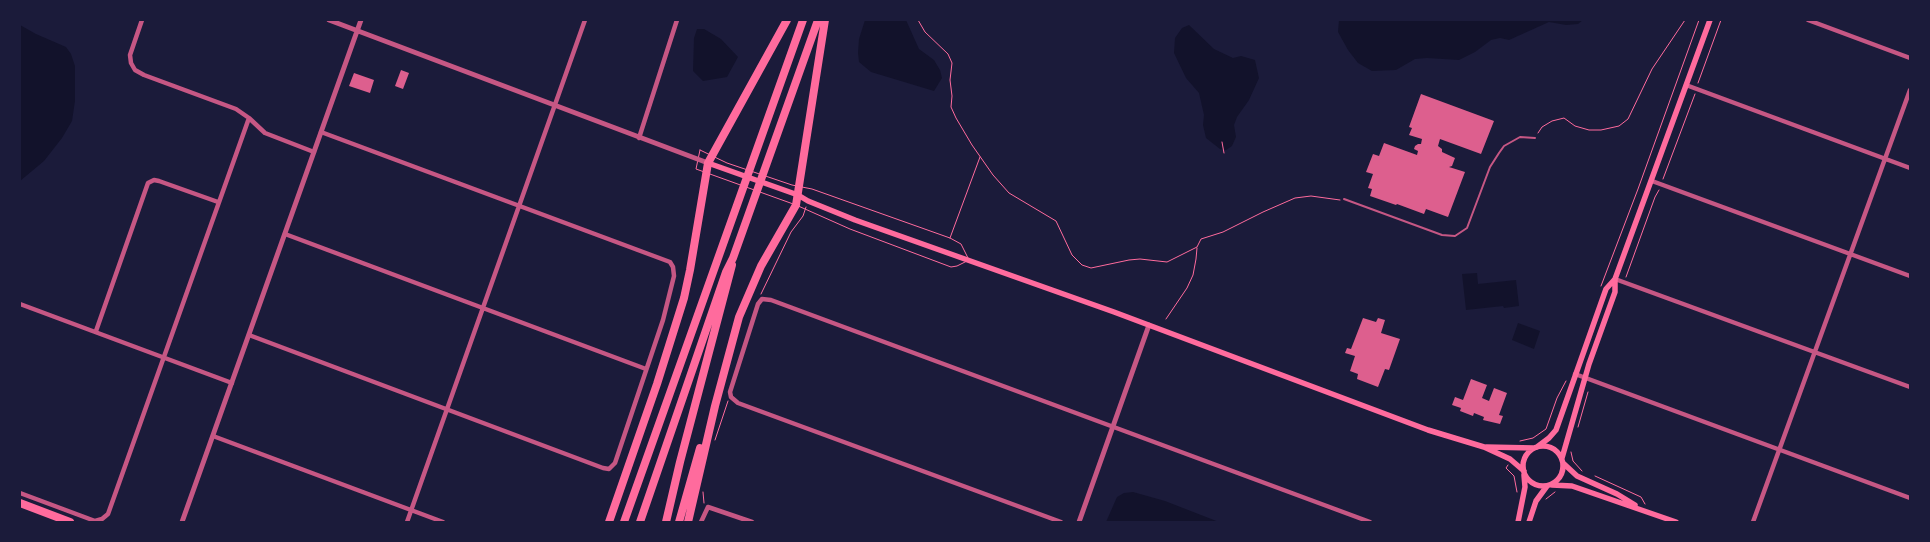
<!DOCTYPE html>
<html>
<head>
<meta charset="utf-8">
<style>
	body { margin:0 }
	#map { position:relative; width:1930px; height:542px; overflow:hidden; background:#1b1b3a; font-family:Ubuntu,sans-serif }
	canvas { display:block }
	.frame { position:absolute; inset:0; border:21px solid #1b1b3a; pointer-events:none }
</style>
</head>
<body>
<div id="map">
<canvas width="1930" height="542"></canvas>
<div class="frame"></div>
</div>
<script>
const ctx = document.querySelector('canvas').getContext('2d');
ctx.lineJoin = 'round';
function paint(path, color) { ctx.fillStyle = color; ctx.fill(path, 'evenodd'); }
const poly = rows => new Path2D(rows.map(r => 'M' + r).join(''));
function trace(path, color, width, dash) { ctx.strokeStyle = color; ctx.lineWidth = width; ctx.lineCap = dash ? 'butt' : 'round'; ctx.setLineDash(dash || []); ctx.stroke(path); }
paint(poly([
	[865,20,906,20,919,49,934,60,940,70,942,78,934,91,871,72,859,62,858,53,859,39],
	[1339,20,1583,20,1578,24,1566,25,1549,22,1509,40,1500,38,1491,40,1475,52,1459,60,1427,58,1415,59,1396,70,1372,71,1358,63,1348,50,1338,32],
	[20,25,36,34,66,47,71,54,75,66,75,101,72,121,62,138,44,161,20,181],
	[1189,25,1214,49,1233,58,1241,56,1255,60,1259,78,1249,100,1237,117,1234,125,1236,137,1232,146,1226,150,1220,149,1206,138,1203,125,1204,115,1199,93,1186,78,1174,53,1175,38,1182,28],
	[697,29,704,29,721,39,738,57,727,77,703,81,693,71,694,38],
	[1477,273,1478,284,1516,280,1519,306,1504,308,1503,306,1466,310,1462,274],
	[1518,323,1540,331,1534,349,1512,340],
	[1133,492,1165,501,1219,522,1106,522,1117,497,1124,493]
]), '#12122b');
paint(poly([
	[401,70,409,73,403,89,395,86],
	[354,73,374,80,370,93,349,86],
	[1421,94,1494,121,1481,154,1440,139,1438,146,1442,149,1442,152,1455,158,1452,166,1449,167,1465,172,1448,217,1426,209,1424,214,1397,204,1396,205,1370,196,1372,189,1368,188,1373,174,1366,172,1373,154,1379,156,1384,143,1417,155,1418,151,1414,149,1415,146,1418,144,1421,144,1422,139,1409,135,1412,128,1409,127],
	[1363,318,1376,322,1378,318,1385,320,1381,333,1400,339,1389,370,1385,369,1378,387,1357,379,1358,374,1350,371,1355,356,1345,353,1347,348,1351,349],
	[1471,379,1487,385,1482,398,1489,401,1494,388,1507,393,1499,415,1503,416,1500,424,1483,420,1484,417,1474,413,1473,416,1460,411,1461,408,1452,405,1455,397,1463,400]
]), '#dd5f8e');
trace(poly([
	[918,20,925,32,948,54,952,63,950,80,952,96,951,107,956,118,972,145,993,175,1009,193,1056,221,1072,255,1082,265,1091,268,1129,260,1140,259,1167,262,1197,247,1201,239,1223,232,1263,212,1295,198,1311,196,1340,200],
	[1698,83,1721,20],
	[1538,133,1542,127,1552,121,1564,118,1575,126,1589,130,1601,130,1619,126,1628,119,1652,69,1685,20],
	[1222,142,1224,153],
	[700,150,727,163,792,185,812,189,950,238,961,244,969,260,957,266,951,267,850,229,796,205,696,169,700,150],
	[1663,179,1695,94],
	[950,238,980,157],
	[1626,277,1655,197,1659,190],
	[1601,286,1638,189,1699,20],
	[761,294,791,232,803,216,806,207],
	[1166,319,1187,288,1193,275,1196,259,1197,248],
	[1578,427,1588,392],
	[715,440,728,401],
	[1520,441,1533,438,1546,429,1557,398,1566,381],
	[1571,452,1573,461,1582,471],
	[1508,465,1506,468,1514,476,1517,492],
	[1595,476,1641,497,1645,504],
	[703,492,704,503],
	[1546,499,1555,492]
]), '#ff6b9d', 1);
trace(poly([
	[1344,199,1442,235,1455,236,1467,228,1490,167,1499,153,1504,146,1520,137,1535,138]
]), '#c65784', 2);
trace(poly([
	[142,20,130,55,131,63,135,70,144,75,236,109,249,118,265,133,314,152],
	[1808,20,1910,58],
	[1686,85,1910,168],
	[639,138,677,20],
	[1652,181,1910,276],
	[285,234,646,369],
	[1615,279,1910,387],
	[20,304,232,383],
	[96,331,148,183,154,180,159,181,218,202],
	[249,335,603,468,609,469,615,463,663,320,674,276,673,267,670,262,321,132],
	[1575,374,1910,498],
	[213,436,443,522],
	[20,493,95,521,102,519,108,514,249,118],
	[407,522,585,20],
	[701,522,708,507,752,522],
	[1061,522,738,403,731,397,730,392,758,304,762,299,771,300,1370,522],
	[1753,522,1910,90]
]), '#c65784', 4.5);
trace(poly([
	[329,20,708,163],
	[182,522,361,20],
	[1079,522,1149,325]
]), '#c65784', 5);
trace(poly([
	[708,163,798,195,808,201,855,220,1114,312,1428,430,1484,447,1510,459,1524,471],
	'1523 466a20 20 0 1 1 40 0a20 20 0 1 1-40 0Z',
	[1486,447,1534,448],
	[1537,447,1549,438,1556,430,1606,289,1615,279],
	[1562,458,1589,364,1615,292,1615,279,1710,20],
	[1563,463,1577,476,1617,494,1635,505],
	[1552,485,1572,486,1676,522],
	[1518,522,1525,487,1524,475],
	[1529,522,1536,501,1547,486]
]), '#ff6b9d', 5.5);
trace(poly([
	[20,503,70,522],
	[609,522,657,384,684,298,690,270,708,163,787,20],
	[624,522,803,20],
	[640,522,726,272,733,258,818,20],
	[666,522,680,462,732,265],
	[679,522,700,448],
	[688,522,715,406,739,317,761,266,796,205,825,20]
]), '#ff6b9d', 8);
</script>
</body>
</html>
